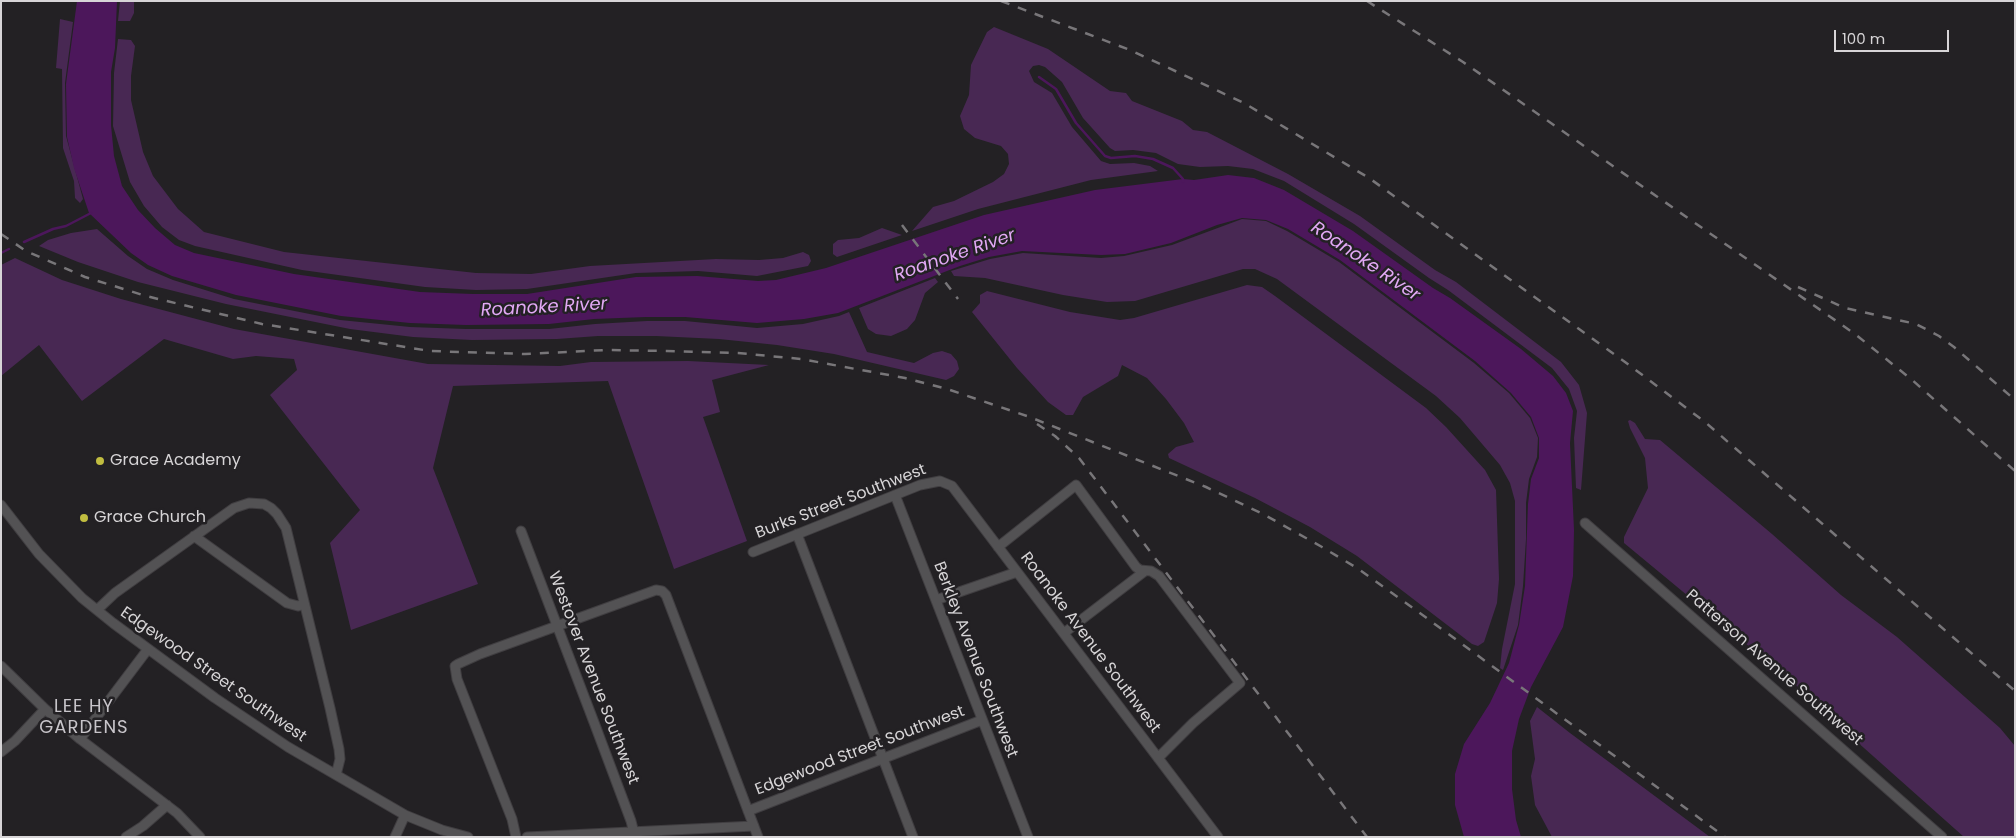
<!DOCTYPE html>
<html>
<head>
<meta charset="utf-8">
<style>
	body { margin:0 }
	#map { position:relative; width:2016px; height:838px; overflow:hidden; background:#232124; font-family:Poppins,sans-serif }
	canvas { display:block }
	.frame { position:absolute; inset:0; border:2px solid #d7d5d7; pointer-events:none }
	.scale { position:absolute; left:1834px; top:30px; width:115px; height:22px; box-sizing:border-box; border:2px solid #d7d5d7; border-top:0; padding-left:6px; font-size:15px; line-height:18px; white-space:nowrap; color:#d7d5d7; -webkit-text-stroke:4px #232124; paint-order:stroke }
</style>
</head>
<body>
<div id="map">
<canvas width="2016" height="838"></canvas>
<div class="frame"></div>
<div class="scale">100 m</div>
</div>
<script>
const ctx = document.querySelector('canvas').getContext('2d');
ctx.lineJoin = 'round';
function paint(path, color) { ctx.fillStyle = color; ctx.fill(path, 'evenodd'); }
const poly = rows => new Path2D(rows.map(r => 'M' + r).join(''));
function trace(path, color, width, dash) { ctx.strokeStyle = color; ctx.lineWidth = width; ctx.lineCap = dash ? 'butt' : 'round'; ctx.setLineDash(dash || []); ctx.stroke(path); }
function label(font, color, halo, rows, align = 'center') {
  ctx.font = font + ' Poppins,sans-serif'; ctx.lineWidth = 5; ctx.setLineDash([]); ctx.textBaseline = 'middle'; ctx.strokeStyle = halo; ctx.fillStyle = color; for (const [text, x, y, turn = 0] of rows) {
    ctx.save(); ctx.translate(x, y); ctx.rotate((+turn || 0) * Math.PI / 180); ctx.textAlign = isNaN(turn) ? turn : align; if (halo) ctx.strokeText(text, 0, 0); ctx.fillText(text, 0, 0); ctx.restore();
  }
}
paint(poly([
	[120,1,134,1,134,13,130,21,118,21],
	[60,19,73,22,65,83,66,136,83,199,80,203,75,198,74,181,63,148,62,69,56,68],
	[994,27,1048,49,1110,91,1126,93,1132,101,1182,121,1193,130,1207,132,1288,174,1360,216,1435,270,1456,282,1561,362,1579,385,1587,413,1581,490,1576,488,1574,438,1577,411,1569,389,1552,368,1448,290,1429,278,1354,224,1284,181,1253,169,1228,166,1200,167,1178,164,1156,153,1133,150,1115,151,1110,148,1083,118,1062,82,1045,67,1039,65,1033,66,1029,71,1034,82,1052,93,1072,127,1101,161,1110,164,1134,163,1150,166,1158,171,1091,180,978,209,912,231,933,207,954,201,993,182,1004,174,1009,164,1008,154,1001,146,975,138,964,129,960,116,969,95,971,65,987,32],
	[118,39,131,40,135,46,131,76,131,100,143,152,153,176,178,209,204,232,284,252,476,273,531,274,590,266,716,259,759,260,783,258,803,252,809,255,811,261,808,266,757,276,698,271,636,273,527,289,476,290,425,287,302,270,195,246,179,240,162,227,144,206,130,182,113,126,114,73],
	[1242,219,1266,221,1287,231,1339,262,1474,363,1509,393,1530,418,1538,438,1537,457,1529,479,1526,503,1526,539,1523,586,1518,625,1503,670,1500,668,1502,649,1515,584,1515,501,1510,483,1500,465,1460,418,1436,396,1277,279,1255,269,1243,269,1135,301,1107,302,1063,295,985,278,954,276,951,271,990,259,1023,253,1101,258,1124,256,1172,245],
	[882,228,902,235,837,257,833,254,833,244,838,240,859,238],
	[97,229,128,256,147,269,173,280,234,299,340,320,410,327,466,329,549,329,595,324,647,321,685,321,757,328,803,324,839,316,849,312,867,352,914,363,933,353,942,351,951,354,957,361,959,369,954,376,946,380,834,354,777,345,719,339,656,336,598,336,557,339,472,340,413,337,350,329,226,304,138,282,78,262,39,246,48,240,71,233],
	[15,258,62,280,121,299,234,329,428,364,560,366,591,362,688,361,769,365,712,380,720,412,703,417,747,541,674,569,608,381,453,386,433,468,478,584,351,630,330,543,360,510,270,395,297,370,294,359,256,356,233,359,164,339,82,401,39,345,1,376,1,265],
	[935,278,938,282,925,293,915,320,907,329,891,336,876,334,868,329,859,308],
	[1247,285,1262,287,1275,296,1426,408,1446,427,1485,470,1496,490,1499,579,1497,603,1484,642,1478,646,1472,644,1357,556,1310,527,1255,498,1169,458,1168,454,1176,447,1194,442,1184,423,1166,399,1147,378,1122,365,1118,376,1083,397,1073,415,1066,415,1048,402,1017,368,972,312,980,303,980,295,987,291,1070,312,1120,320,1134,318],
	[1630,420,1635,423,1645,439,1660,440,1772,534,1841,595,1897,637,2000,728,2015,746,2015,837,1964,837,1855,740,1844,725,1624,543,1624,537,1648,488,1645,458,1630,428,1628,421],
	[1537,707,1570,733,1710,837,1552,837,1535,805,1531,776,1535,759,1530,721]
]), '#482853');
paint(poly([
	[77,1,117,1,115,48,111,72,111,125,114,156,122,186,138,210,155,228,175,245,194,253,294,274,420,292,473,294,527,294,636,277,697,276,758,281,776,280,826,268,984,215,1095,190,1183,179,1194,180,1228,175,1254,178,1284,190,1353,231,1433,288,1450,298,1521,349,1553,376,1566,393,1573,411,1570,443,1574,530,1573,576,1563,627,1531,687,1519,719,1512,751,1512,789,1516,820,1521,837,1464,837,1455,805,1455,774,1464,744,1490,703,1509,663,1519,625,1525,586,1528,504,1531,479,1539,458,1539,438,1531,417,1511,393,1475,361,1340,260,1288,229,1266,220,1242,218,1217,225,1171,243,1125,254,1101,255,1022,251,989,257,960,266,838,313,804,319,757,323,685,317,646,317,594,319,549,324,466,325,410,323,341,316,236,295,172,276,148,265,131,253,89,213,74,168,67,137,66,84]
]), '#4c175b');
trace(poly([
	[1039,77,1056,89,1076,123,1105,156,1111,158,1135,156,1153,159,1173,168,1183,179,1183,182],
	[24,242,53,229,66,226,91,213],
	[1,253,9,249]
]), '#4c175b', 2.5);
const minor = poly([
	[895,495,1028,837],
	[1,505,39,554,82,598,113,623,215,698,288,747,405,815,442,830,468,837],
	[1585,523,1942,837],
	[521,531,595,725,631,821,635,837],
	[797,534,913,837],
	[194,536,287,603,298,606,304,604],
	[998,547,1076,485,1136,567,1140,570,1151,571,1159,576,1240,683,1193,723,1158,758],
	[753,552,920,485,940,481,952,486,1218,837],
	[936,600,1017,572],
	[97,610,115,593,234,508,249,503,264,504,271,508,277,514,286,528,330,708,339,749,340,759,336,775],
	[1064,633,1145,571],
	[1,666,45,709,15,741,1,752],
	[45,709,80,739,177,813,200,837],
	[80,739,148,649],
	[748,811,982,720],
	[126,837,143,826,167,805],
	[395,837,405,815],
	[516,837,512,819,457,679,455,666,458,664,480,654,656,590,662,591,666,595,758,837],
	[527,837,754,826]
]);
trace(minor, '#403e41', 11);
trace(minor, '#535254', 9);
trace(poly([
	[1001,1,1130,50,1244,103,1369,178,1625,362,1705,422,2015,691],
	[1367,1,1463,62,1855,334,1911,379,2015,471],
	[902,225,958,299],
	[1,234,26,251,85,277,146,296,262,324,430,351,525,354,606,350,667,351,738,353,801,359,905,378,947,389,1027,416,1206,487,1263,514,1322,547,1357,568,1413,608,1725,837],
	[1798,287,1845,308,1916,324,1939,336,1954,347,2015,400],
	[1037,424,1055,436,1079,458,1367,837]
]), '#787679', 2.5, [9, 9]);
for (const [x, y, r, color] of [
	[100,461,5,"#c1bd40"],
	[84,518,5,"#c1bd40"]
]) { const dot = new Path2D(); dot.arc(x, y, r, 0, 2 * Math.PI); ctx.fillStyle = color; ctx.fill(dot); trace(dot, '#232124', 2); }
label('16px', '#d7d5d7', '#232124', [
	["Grace Academy",110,461],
	["Grace Church",94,518]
], 'left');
label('16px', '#d7d5d7', '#232124', [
	["Burks Street Southwest",841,502,-21],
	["Roanoke Avenue Southwest",1090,643,53],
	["Berkley Avenue Southwest",975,660,69],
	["Patterson Avenue Southwest",1774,668,41],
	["Edgewood Street Southwest",213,675,35],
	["Westover Avenue Southwest",593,678,69],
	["Edgewood Street Southwest",860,751,-21]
]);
label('italic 18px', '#e2a8f5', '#232124', [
	["Roanoke River",955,256,-19],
	["Roanoke River",1365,262,34],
	["Roanoke River",544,308,-3]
]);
ctx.letterSpacing = '1px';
label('18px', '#c8c5ca', '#232124', [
	["LEE HY",84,707],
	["GARDENS",84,728]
]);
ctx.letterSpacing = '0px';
</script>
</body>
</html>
